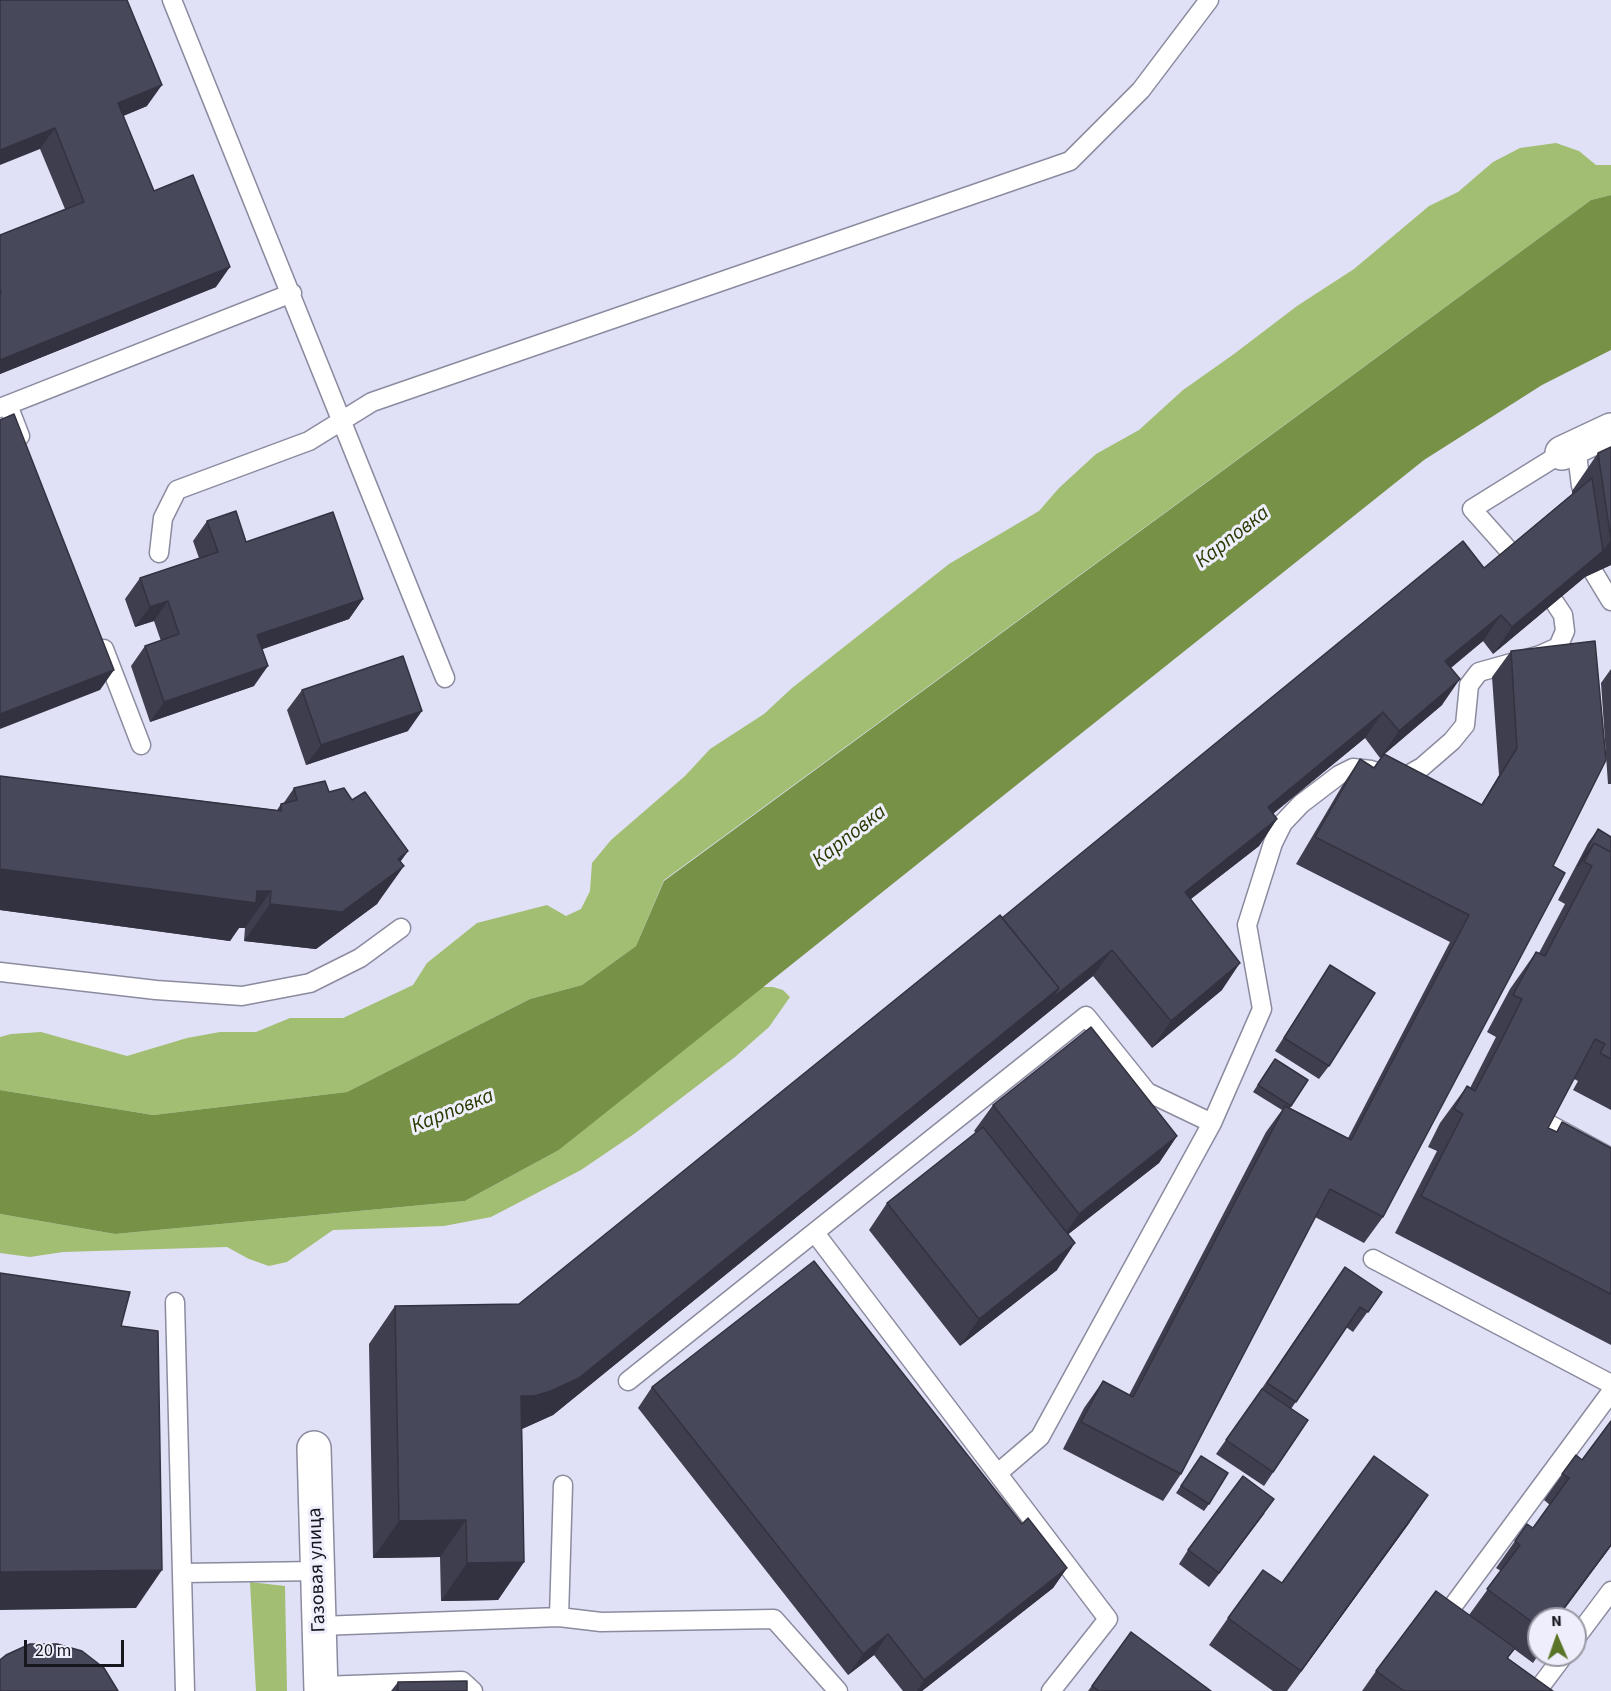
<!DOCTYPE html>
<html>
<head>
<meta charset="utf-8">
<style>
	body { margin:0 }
	#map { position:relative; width:1611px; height:1691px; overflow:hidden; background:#e0e0f7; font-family:"Source Sans 3",sans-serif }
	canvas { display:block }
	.north { position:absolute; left:1527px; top:1607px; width:60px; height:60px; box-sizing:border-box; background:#eeeefc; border:2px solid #9898a3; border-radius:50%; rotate:358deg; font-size:16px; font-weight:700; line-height:24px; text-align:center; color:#16161e }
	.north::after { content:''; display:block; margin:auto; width:21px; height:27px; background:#5b7528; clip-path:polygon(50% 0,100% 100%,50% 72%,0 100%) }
	.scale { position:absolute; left:24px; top:1640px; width:100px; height:27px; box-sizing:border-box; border:3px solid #16161e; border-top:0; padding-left:8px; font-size:18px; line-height:21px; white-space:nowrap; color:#16161e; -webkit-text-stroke:4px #eeeefc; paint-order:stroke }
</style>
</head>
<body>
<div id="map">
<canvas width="1611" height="1691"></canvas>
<div class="north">N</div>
<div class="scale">20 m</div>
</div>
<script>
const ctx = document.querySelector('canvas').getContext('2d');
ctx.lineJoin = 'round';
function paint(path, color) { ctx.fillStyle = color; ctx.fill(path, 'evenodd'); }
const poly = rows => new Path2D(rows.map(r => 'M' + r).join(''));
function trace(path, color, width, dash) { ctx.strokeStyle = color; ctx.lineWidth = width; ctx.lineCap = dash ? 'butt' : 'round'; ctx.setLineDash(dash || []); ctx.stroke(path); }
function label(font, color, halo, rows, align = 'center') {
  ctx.font = font + ' "Source Sans 3",sans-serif'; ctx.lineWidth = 6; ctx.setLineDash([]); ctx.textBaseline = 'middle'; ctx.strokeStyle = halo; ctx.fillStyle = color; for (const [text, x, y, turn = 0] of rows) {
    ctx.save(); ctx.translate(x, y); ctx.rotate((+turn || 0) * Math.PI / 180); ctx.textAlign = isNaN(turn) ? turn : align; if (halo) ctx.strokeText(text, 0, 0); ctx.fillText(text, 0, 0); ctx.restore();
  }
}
paint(poly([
	[1556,143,1579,151,1596,165,1611,165,1611,195,1591,200,664,880,636,946,582,985,530,999,347,1092,153,1115,0,1090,0,1037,11,1034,41,1032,127,1056,187,1038,220,1032,256,1032,290,1018,343,1018,413,985,427,963,477,923,547,905,566,916,581,909,590,891,592,863,611,840,685,776,710,749,764,714,792,688,949,564,1039,511,1059,488,1096,454,1139,430,1183,390,1234,354,1297,306,1354,269,1429,206,1458,192,1493,162,1520,148],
	[762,987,773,987,783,990,790,997,769,1027,735,1057,634,1134,581,1170,491,1217,444,1226,333,1230,287,1262,269,1266,249,1259,227,1247,63,1252,30,1257,0,1253,0,1214,115,1234,465,1201,559,1150],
	[250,1582,285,1586,287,1691,256,1691]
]), '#a2be72');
paint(poly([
	[1611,195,1611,350,1542,385,1424,460,559,1150,465,1201,115,1234,0,1214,0,1090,153,1115,347,1092,530,999,582,985,636,946,664,881,1591,200]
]), '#779247');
const service = poly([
	[172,0,445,678],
	[8,405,20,436],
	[0,408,292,293],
	[1576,446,1581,486],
	[159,553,163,518,177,490,309,441,372,402,1070,161,1141,90,1209,0],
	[1513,555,1472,509,1562,453],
	[1594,573,1611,601],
	[104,649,141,745],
	[0,972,156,990,242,996,310,983,360,958,401,928],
	[1545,1122,1611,1158],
	[815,1233,1108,1619,1051,1691],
	[1373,1259,1611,1384],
	[175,1302,185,1691],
	[628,1381,1086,1016,1147,1092,1212,1123],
	[998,1473,1040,1437,1212,1123,1262,1009,1247,925,1273,843,1283,823,1301,804,1339,775,1353,768,1371,770,1387,775,1406,776,1422,767,1452,741,1465,725,1469,685,1479,672,1540,655,1558,647,1565,631,1563,615,1555,603],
	[563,1485,559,1617,601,1622,774,1619,838,1691],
	[183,1573,318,1571],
	[1441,1622,1611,1392],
	[320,1626,559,1617],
	[1575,1639,1611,1591],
	[321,1686,462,1681,473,1691],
	[1537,1691,1564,1655]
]);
const minor = poly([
	[1562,453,1611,430],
	[314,1448,321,1691]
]);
trace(service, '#8b8ba0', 21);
trace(minor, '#8b8ba0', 36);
trace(service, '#fff', 18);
trace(minor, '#fff', 33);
paint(poly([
	[0,0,147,106,123,116,154,191,216,287,0,374,0,235,65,209,40,149],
	[1611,447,1611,565,1585,577,1493,654,1483,641,1451,668,1442,705,1384,754,1481,805,1499,775,1492,677,1511,651,1553,866,1383,1217,1364,1243,1315,1217,1181,1474,1163,1501,1063,1449,1084,1408,1103,1381,1129,1395,1266,1132,1282,1110,1253,1092,1270,1066,1308,1080,1290,1108,1348,1138,1450,942,1296,864,1342,786,1360,759,1374,768,1382,756,1380,758,1365,738,1273,814,1277,819,1259,846,1191,899,1222,990,1152,1048,1093,976,553,1415,522,1429,524,1562,498,1600,441,1601,440,1557,373,1558,369,1344,395,1306,519,1304,1002,918,1484,568,1572,494,1572,491,1598,453],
	[207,521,246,542,363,599,349,619,262,649,254,686,150,722,131,666,145,646,161,641,154,621,135,627,125,599,140,578,199,558,193,541],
	[1611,669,1611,784,1608,784,1601,683],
	[302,690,408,731,306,765,287,710],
	[0,776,277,810,281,804,283,804,294,788,329,792,352,800,408,851,400,862,377,904,316,949,244,941,245,928,239,928,230,941,0,910],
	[1598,829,1611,837,1611,1110,1573,1090,1578,1081,1574,1079,1548,1128,1556,1132,1562,1122,1611,1148,1611,1345,1395,1233,1437,1151,1428,1147,1440,1123,1467,1086,1470,1088,1496,1037,1487,1032,1510,989,1536,952,1539,953,1565,904,1558,900,1588,843],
	[1330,965,1329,1066,1319,1079,1275,1051],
	[993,1105,1177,1136,1159,1163,1068,1234,1057,1270,960,1346,869,1230,887,1203,976,1133,974,1131],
	[1331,1287,1382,1292,1353,1332,1346,1327,1291,1409,1308,1420,1264,1486,1216,1454,1254,1400],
	[652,1387,1022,1524,1067,1568,1053,1588,922,1691,903,1691,874,1655,848,1675,638,1408],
	[1611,1421,1611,1546,1561,1614,1539,1619,1539,1654,1533,1663,1514,1649,1508,1658,1553,1691,1362,1691,1376,1671,1469,1615,1501,1571,1496,1568,1527,1524,1533,1528,1550,1505,1544,1500,1576,1455,1582,1460],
	[1196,1463,1209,1504,1204,1511,1176,1493],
	[1265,1513,1209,1587,1179,1564,1188,1550],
	[1410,1522,1287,1691,1273,1691,1209,1645,1228,1618,1282,1583],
	[1131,1632,1211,1691,1088,1691],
	[398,1682,467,1691,391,1691]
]), '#3e3e4e');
paint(poly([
	[162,85,147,106,104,124,118,103],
	[55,128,40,149,0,165,0,150],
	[230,267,216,287,0,374,0,360],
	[1611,540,1611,565,1585,577,1603,551],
	[1603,551,1585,577,1493,654,1512,627],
	[363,599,349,619,243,656,257,635],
	[168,601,154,621,135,627,150,607],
	[1501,615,1483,641,1427,687,1445,661],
	[268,666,254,686,150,722,164,702],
	[114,670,100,690,0,729,0,714],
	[1460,679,1442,705,1380,758,1399,731],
	[422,711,408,731,306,765,321,745],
	[1383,712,1365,738,1249,833,1268,807],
	[1277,819,1259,846,1166,918,1185,892],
	[408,851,390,876,404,866,377,904,316,949,244,941,270,904,398,859],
	[0,869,257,891,271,891,245,928,239,928,230,941,0,910],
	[1112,950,1093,976,553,1415,524,1428,508,1434,521,1396,1059,988],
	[1240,963,1222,990,1152,1048,1171,1021],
	[1177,1136,1159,1163,1061,1240,1079,1214],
	[1075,1243,1057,1270,960,1346,979,1319],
	[1428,1495,1410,1522,1287,1691,1301,1671],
	[466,1520,440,1557,373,1558,399,1521],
	[1611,1545,1611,1546,1556,1619],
	[524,1562,498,1600,441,1601,467,1563],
	[1067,1568,1053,1588,922,1691,917,1691,924,1680],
	[162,1570,136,1608,0,1610,0,1572],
	[888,1634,874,1655,848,1675,863,1654]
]), '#323240');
const building = poly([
	[0,0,127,0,162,85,118,103,154,191,193,175,230,267,0,360,0,293,1,293,0,289,0,235,84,202,55,128,0,150,0,0],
	[14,414,114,670,0,714,0,420,14,414],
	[1611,447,1611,540,1598,453,1611,447],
	[1592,478,1603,551,1512,627,1501,615,1445,661,1460,679,1399,731,1383,712,1268,807,1277,819,1185,892,1240,963,1171,1021,1112,950,1051,999,1059,988,1002,918,1463,541,1484,568,1592,478],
	[236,511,246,542,333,512,363,599,257,635,268,666,164,702,145,646,179,634,168,601,150,607,140,578,218,552,207,521,236,511],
	[1595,641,1606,760,1553,866,1565,873,1383,1217,1330,1189,1181,1474,1081,1422,1103,1381,1133,1397,1285,1106,1351,1140,1469,915,1315,837,1360,759,1374,768,1384,754,1482,805,1517,748,1511,651,1595,641],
	[403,656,422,711,321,745,302,690,403,656],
	[0,776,281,811,281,804,297,800,294,788,325,781,329,792,344,788,352,800,365,792,408,851,398,859,404,866,342,912,270,904,271,891,257,891,256,903,0,869,0,776],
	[1598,829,1611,837,1611,852,1594,843,1578,866,1598,829],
	[1594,843,1611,852,1611,1059,1600,1053,1605,1044,1595,1039,1548,1128,1557,1132,1562,1122,1611,1148,1611,1294,1421,1196,1463,1114,1454,1109,1467,1086,1475,1091,1498,1047,1522,999,1513,995,1536,952,1545,956,1592,866,1584,862,1594,843],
	[1000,915,1059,988,579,1378,551,1391,534,1396,521,1396,524,1562,467,1563,466,1520,399,1521,395,1306,519,1304,1000,915],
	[1330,965,1375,993,1329,1066,1284,1038,1330,965],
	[1091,1027,1177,1136,1079,1214,993,1105,1091,1027],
	[1275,1059,1308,1080,1291,1106,1258,1085,1275,1059],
	[983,1127,1075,1243,979,1319,887,1203,983,1127],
	[814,1261,1022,1524,1028,1518,1067,1568,924,1680,888,1634,863,1654,652,1387,814,1261],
	[1345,1267,1382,1292,1368,1312,1360,1307,1296,1402,1267,1383,1345,1267],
	[0,1273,130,1292,121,1326,158,1331,162,1570,0,1572,0,1273],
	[1262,1389,1308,1420,1273,1472,1226,1440,1262,1389],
	[1611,1421,1611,1545,1560,1613,1566,1617,1564,1619,1539,1619,1539,1627,1487,1589,1520,1545,1515,1541,1527,1524,1533,1528,1569,1478,1562,1474,1576,1455,1582,1460,1611,1421],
	[1201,1456,1228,1473,1209,1504,1181,1486,1201,1456],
	[1374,1456,1428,1495,1301,1671,1228,1618,1263,1570,1282,1583,1374,1456],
	[1243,1476,1274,1499,1219,1573,1188,1550,1243,1476],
	[1436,1591,1515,1648,1507,1658,1553,1691,1404,1691,1376,1671,1436,1591],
	[1131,1632,1211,1691,1099,1691,1092,1686,1131,1632],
	[30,1644,57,1644,82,1651,104,1668,118,1691,0,1691,0,1660,6,1655,30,1644],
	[467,1681,467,1691,398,1691,398,1682,467,1681]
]);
paint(building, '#48485b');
trace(building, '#323240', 1.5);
label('20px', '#16161e', '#eeeefc', [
	["Газовая улица",318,1570,-92]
]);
label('italic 21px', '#2a3b00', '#eeeefc', [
	["Карповка",1233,538,-38],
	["Карповка",850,837,-38],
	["Карповка",453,1112,-22]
]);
</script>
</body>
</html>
